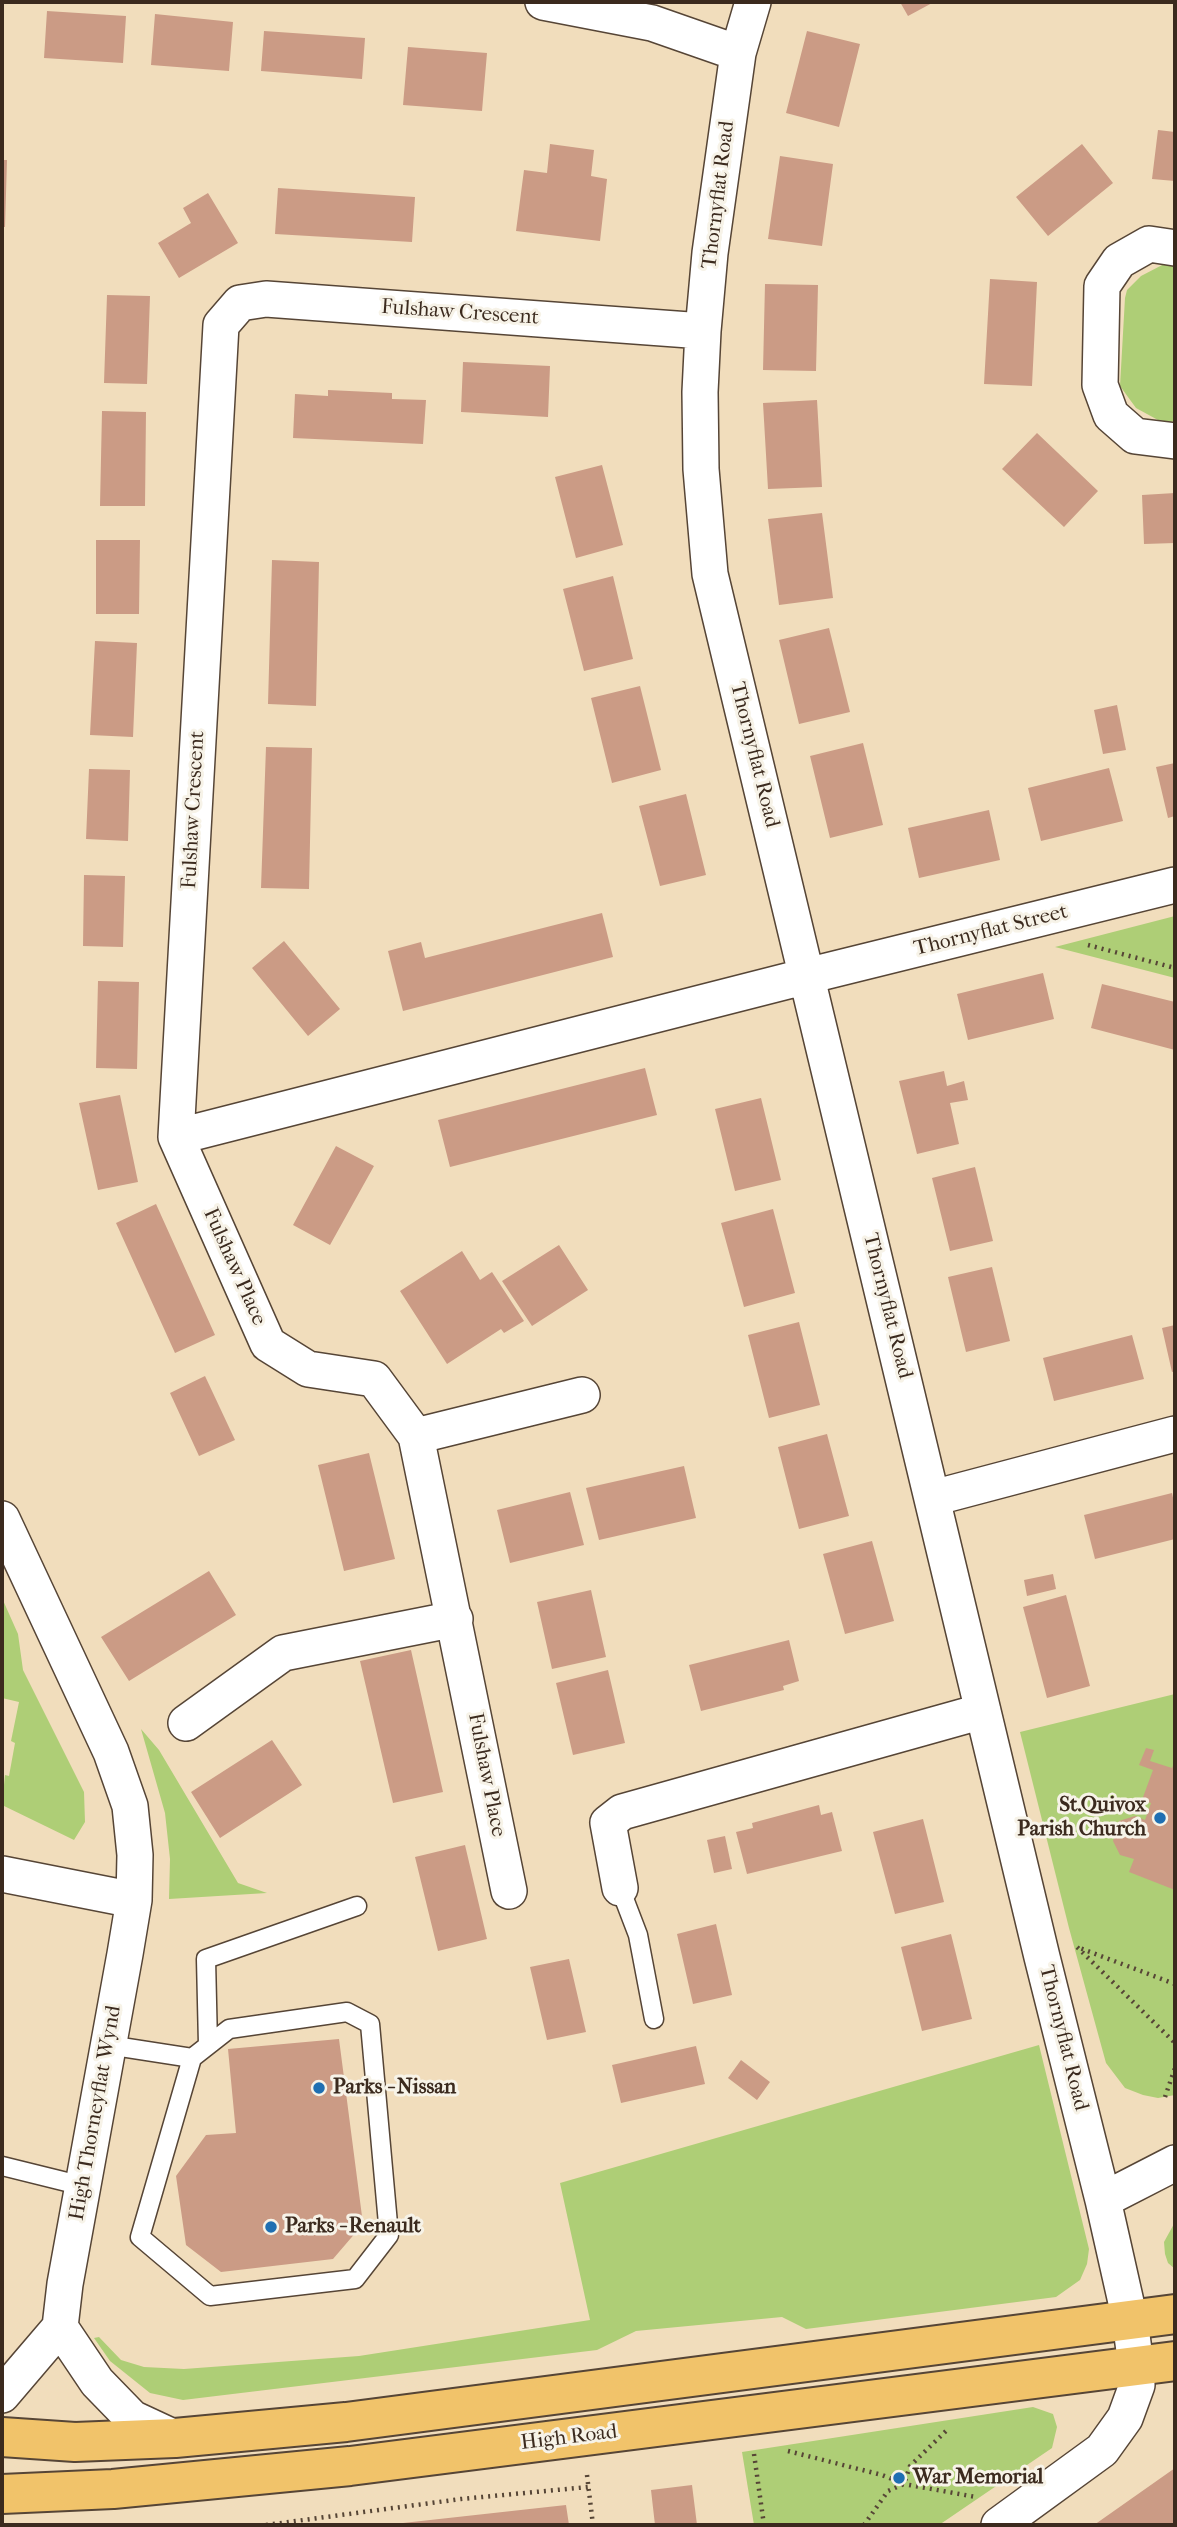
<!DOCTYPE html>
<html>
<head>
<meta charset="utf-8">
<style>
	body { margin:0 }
	#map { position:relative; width:1177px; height:2527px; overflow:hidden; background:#f1ddbc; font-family:"IM FELL French Canon",serif }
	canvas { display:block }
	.frame { position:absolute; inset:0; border:4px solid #3b2a1e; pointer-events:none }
</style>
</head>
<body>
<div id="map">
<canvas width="1177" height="2527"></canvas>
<div class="frame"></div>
</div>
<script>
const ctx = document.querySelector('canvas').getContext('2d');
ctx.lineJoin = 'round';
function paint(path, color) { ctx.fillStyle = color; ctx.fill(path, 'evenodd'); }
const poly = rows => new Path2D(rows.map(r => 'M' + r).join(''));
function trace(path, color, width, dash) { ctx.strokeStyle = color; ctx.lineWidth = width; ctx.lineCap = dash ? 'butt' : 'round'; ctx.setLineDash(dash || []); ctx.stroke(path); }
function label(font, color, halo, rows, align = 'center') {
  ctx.font = font + ' "IM FELL French Canon",serif'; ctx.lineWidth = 6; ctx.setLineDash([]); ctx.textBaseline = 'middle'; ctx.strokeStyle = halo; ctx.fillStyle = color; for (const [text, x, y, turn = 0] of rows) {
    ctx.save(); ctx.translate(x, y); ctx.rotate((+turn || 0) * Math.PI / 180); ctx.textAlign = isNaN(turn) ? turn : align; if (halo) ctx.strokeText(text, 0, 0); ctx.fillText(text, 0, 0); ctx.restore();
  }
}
paint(poly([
	[1168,262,1175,263,1175,421,1170,422,1158,420,1136,408,1120,386,1125,298,1127,290,1141,276],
	[1175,916,1175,978,1055,947],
	[2,1598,18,1634,23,1670,84,1792,85,1822,74,1840,2,1805,5,1775,9,1776,15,1743,11,1741,19,1702,2,1698],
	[1175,1694,1175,2095,1158,2098,1143,2095,1125,2088,1106,2063,1069,1928,1020,1732],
	[141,1729,159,1750,238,1883,267,1893,169,1899,170,1859,165,1813],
	[1039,2045,1089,2249,1087,2264,1080,2280,1056,2297,806,2329,782,2317,636,2331,597,2350,183,2400,150,2393,110,2361,94,2338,99,2337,121,2360,144,2367,184,2369,359,2356,590,2320,560,2183],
	[1175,2222,1175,2269,1168,2263,1165,2254,1164,2242],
	[1033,2407,1053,2414,1057,2427,1052,2448,939,2525,754,2525,742,2452]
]), '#aece76');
paint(poly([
	[900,2,934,2,908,16],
	[47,11,126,16,123,63,44,58],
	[155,14,233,22,229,71,151,65],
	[264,31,365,38,362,79,261,71],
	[807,31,860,44,839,127,786,113],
	[408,47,487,53,482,111,403,105],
	[1158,130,1175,132,1175,181,1152,179],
	[550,144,594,150,591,176,607,179,600,241,516,231,524,170,547,173],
	[1082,144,1113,183,1048,236,1016,197],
	[780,156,833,164,822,246,768,239],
	[2,160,7,160,5,227,2,227],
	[278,188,415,197,412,242,275,234],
	[208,193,238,243,179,278,158,243,191,223,183,208],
	[990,279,1037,282,1032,386,984,384],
	[765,284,818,285,816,371,763,370],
	[107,295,150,296,147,384,104,383],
	[463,362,550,366,548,417,461,412],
	[328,390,392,393,392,399,426,400,423,444,293,438,295,394,328,396],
	[817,400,822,487,768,489,763,403],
	[102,411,146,412,145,506,100,506],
	[1037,433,1098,491,1064,527,1002,469],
	[602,465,623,545,576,558,555,477],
	[1175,493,1175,543,1144,544,1142,495],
	[822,513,833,598,779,605,768,519],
	[96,540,140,540,139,614,96,614],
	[272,560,319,562,316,706,268,704],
	[613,576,633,659,584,671,563,589],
	[829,628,850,712,799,724,779,640],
	[95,641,137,643,133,737,90,735],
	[640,686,661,770,612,783,591,698],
	[1117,705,1126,750,1103,754,1094,710],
	[863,743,883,825,830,838,810,756],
	[266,747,312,748,309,889,261,888],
	[1175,763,1175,816,1168,818,1156,767],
	[1109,768,1123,821,1041,841,1028,788],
	[89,769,130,770,128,841,86,839],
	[686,794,706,875,660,886,639,806],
	[989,810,1000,860,919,878,908,828],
	[84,875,125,876,123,947,83,946],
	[602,913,613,957,403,1011,388,951,421,942,425,958],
	[284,941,340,1009,308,1036,252,968],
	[1043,973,1054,1019,968,1040,957,994],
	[98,981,139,982,137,1069,96,1068],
	[1102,984,1175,1002,1175,1050,1091,1028],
	[645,1068,657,1115,450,1167,438,1120],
	[944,1071,947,1086,964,1081,968,1100,950,1103,959,1144,917,1154,899,1081],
	[120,1095,138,1182,98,1190,79,1103],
	[761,1098,781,1180,735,1191,715,1109],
	[336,1146,374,1166,330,1245,293,1225],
	[975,1167,993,1241,950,1251,932,1178],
	[156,1204,215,1335,175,1353,116,1223],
	[773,1209,795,1293,744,1307,721,1223],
	[559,1245,588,1290,532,1326,502,1281],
	[462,1251,480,1280,492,1272,524,1321,504,1333,501,1329,447,1364,400,1291],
	[992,1267,1010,1341,966,1352,948,1277],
	[799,1322,820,1405,769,1418,748,1335],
	[1175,1325,1175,1371,1172,1372,1162,1328],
	[1132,1335,1144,1379,1054,1401,1043,1358],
	[205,1376,235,1440,199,1456,170,1393],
	[827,1434,849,1516,799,1529,778,1447],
	[369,1453,395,1559,344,1571,318,1465],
	[684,1466,696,1518,599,1540,586,1488],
	[570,1492,584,1545,510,1563,497,1510],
	[1172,1493,1175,1507,1175,1539,1095,1559,1084,1515],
	[872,1541,894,1621,845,1634,823,1554],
	[209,1571,236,1615,129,1681,101,1637],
	[1053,1574,1056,1589,1027,1596,1024,1580],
	[591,1590,606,1657,552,1669,537,1602],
	[1066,1595,1090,1686,1047,1698,1023,1607],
	[789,1640,799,1681,783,1686,784,1690,701,1711,689,1665],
	[411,1650,443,1792,393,1803,360,1661],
	[608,1670,625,1743,573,1755,556,1683],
	[272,1740,302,1785,220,1838,191,1792],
	[1146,1748,1154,1750,1150,1761,1172,1768,1175,1761,1175,1890,1129,1872,1134,1859,1120,1855,1113,1841,1119,1821,1135,1816,1145,1820,1151,1803,1142,1800,1153,1770,1139,1765],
	[819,1805,821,1815,832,1812,842,1851,747,1874,736,1832,753,1828,752,1823],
	[923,1819,944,1902,895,1914,873,1832],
	[725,1836,732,1869,714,1873,707,1840],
	[465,1845,487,1939,438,1951,415,1857],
	[716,1924,732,1995,693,2004,677,1934],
	[951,1934,972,2019,922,2031,901,1947],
	[569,1959,586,2032,547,2040,530,1967],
	[339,2039,363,2224,333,2259,221,2272,186,2245,176,2176,206,2135,236,2133,228,2049],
	[696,2046,705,2084,621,2103,612,2065],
	[741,2060,770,2082,757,2100,728,2078],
	[1175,2468,1175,2525,1094,2525],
	[692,2485,697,2525,655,2525,651,2490],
	[566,2505,569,2525,404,2525,403,2523]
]), '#cb9b85');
const lane = poly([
	[620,1888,638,1935,654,2019],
	[108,2045,192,2058,229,2029,347,2012,370,2024,389,2235,355,2279,210,2296,140,2237,192,2058],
	[208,2045,206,1959,357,1906],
	[2,2166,83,2186]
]);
const street = poly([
	[543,2,652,23,738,53],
	[753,2,738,53,710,253,703,331,700,392,701,469,710,574,1042,1957,1103,2200,1130,2320,1136,2366,1137,2385,1125,2418,1102,2450,999,2525],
	[1175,248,1149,244,1119,261,1102,286,1100,385,1111,415,1135,436,1175,441],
	[703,331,266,299,240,303,221,325,176,1137,807,976,1175,885],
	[176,1137,268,1344,308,1369,374,1379,416,1436,509,1891],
	[416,1436,582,1395],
	[933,1498,1175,1434],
	[2,1519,111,1752,130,1806,135,1855,134,1900,125,1954,65,2284,60,2327,97,2382,132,2418,175,2438],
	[186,1723,283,1653,455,1619],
	[2,1874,134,1900],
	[620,1888,608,1823,622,1812,983,1711],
	[1103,2200,1175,2163],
	[2,2395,60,2327]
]);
const primary = poly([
	[2,2437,75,2442,175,2438,346,2422,1175,2314],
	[2,2494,113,2489,350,2466,1175,2361]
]);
trace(lane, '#564536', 21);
trace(street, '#564536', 38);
trace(primary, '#564536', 42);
trace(poly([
	[1088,945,1175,968],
	[1175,1984,1077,1947,1175,2043],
	[1165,2097,1175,2068],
	[788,2451,882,2475,904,2484,976,2497],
	[754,2454,764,2525],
	[587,2475,593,2525],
	[266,2525,461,2499,588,2487],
	[864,2525,888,2491,904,2484,910,2466,948,2429]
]), '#564536', 4.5, [2, 5]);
trace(lane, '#fff', 18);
trace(street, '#fff', 35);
trace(primary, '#f1c36a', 38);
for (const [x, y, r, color] of [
	[1160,1818,7,"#1f6fb2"],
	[319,2088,7,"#1f6fb2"],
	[271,2227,7,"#1f6fb2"],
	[899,2478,7,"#1f6fb2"]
]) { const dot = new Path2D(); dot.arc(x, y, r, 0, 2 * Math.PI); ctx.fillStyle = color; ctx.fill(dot); trace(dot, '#f7f3e8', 2.5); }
label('21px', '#3b2a1e', '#f7f3e8', [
	["Thornyflat Road",719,195,-83],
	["Fulshaw Crescent",460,313,4],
	["Thornyflat Road",754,755,76],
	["Fulshaw Crescent",194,810,-87],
	["Thornyflat Street",991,931,-14],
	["Fulshaw Place",234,1267,66],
	["Thornyflat Road",887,1306,76],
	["Fulshaw Place",486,1775,79],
	["Thornyflat Road",1063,2038,76],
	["High Thorneyflat Wynd",96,2113,-80],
	["High Road",569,2438,-7]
]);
label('bold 21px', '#3b2a1e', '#f7f3e8', [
	["St.Quivox",1146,1806,"right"],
	["Parish Church",1146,1830,"right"],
	["Parks - Nissan",333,2088],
	["Parks - Renault",285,2227],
	["War Memorial",913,2478]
], 'left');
</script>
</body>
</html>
